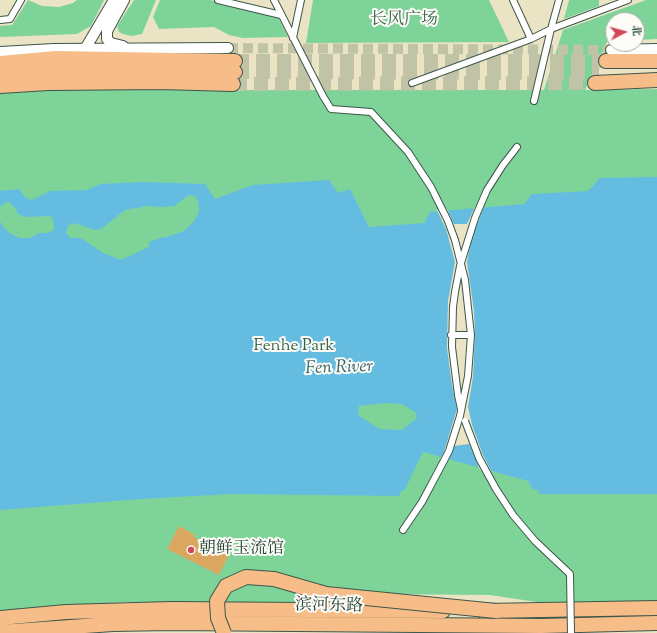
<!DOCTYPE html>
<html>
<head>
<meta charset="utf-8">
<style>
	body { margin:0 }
	#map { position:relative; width:657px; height:633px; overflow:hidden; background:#eae4c4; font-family:"Sorts Mill Goudy","Noto Serif SC",serif }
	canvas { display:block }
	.north { position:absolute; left:605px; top:12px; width:40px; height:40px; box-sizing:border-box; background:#fdfcf7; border:1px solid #a4b0a9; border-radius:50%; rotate:84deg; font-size:11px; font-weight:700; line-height:16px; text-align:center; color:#1f3d34 }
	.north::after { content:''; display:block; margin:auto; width:14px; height:18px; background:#d1495b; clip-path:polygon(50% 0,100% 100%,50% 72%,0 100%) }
</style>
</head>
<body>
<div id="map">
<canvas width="657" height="633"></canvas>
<div class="north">北</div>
</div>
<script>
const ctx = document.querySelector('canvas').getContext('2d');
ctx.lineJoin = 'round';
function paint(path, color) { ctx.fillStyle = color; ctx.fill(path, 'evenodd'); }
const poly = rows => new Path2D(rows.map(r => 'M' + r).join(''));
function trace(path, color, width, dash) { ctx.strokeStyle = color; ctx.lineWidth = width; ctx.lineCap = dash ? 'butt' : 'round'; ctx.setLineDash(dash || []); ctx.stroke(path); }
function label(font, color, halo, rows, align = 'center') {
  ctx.font = font + ' "Sorts Mill Goudy","Noto Serif SC",serif'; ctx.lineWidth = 4; ctx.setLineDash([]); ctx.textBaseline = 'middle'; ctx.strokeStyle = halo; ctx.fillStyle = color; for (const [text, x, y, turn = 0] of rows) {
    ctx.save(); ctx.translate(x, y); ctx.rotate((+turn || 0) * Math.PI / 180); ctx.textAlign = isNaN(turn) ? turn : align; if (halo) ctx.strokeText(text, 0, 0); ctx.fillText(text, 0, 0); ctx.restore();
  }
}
paint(poly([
	[28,0,42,6,59,7,73,3,77,0,104,0,91,26,77,34,0,37,0,26,12,25],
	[134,0,156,0,142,34,132,36,123,34,119,32,117,26],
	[160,0,210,0,234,5,278,17,288,37,243,38,229,35,214,27,159,29,153,17],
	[313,0,489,0,509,42,306,43],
	[569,0,599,0,599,6,564,19],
	[646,0,657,0,657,39,637,40,637,20,613,20,613,41,607,42,585,90,657,89,657,602,556,605,490,595,364,594,345,604,129,602,45,607,0,612,0,93,89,88,199,90,544,90,563,30]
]), '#7ed498');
paint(poly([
	[657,177,657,494,540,494,537,489,533,490,528,481,423,452,404,491,402,490,399,496,232,494,141,499,0,510,0,221,3,227,11,234,20,238,30,238,39,233,48,233,54,230,54,223,51,216,24,217,18,214,15,208,9,202,5,203,0,207,0,191,19,189,26,198,32,200,50,191,87,190,100,184,144,182,205,184,215,199,253,185,329,180,338,193,350,189,369,227,424,223,430,212,524,204,532,194,588,191,600,178],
	[189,195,195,196,198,202,199,211,195,220,184,231,167,237,160,238,149,242,149,247,121,260,103,253,81,238,70,238,66,233,68,226,74,223,95,230,101,229,125,210,148,206,160,207,174,206],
	[385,403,402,404,416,413,417,418,402,430,379,429,358,415,359,406]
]), '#64bde1');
paint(poly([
	[484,206,471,240,467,262,474,311,475,334,473,377,468,407,472,425,483,455,492,473,480,470,469,444,454,446,448,461,440,459,444,452,457,409,452,385,447,348,448,301,455,262,446,229,437,210,447,209,454,224,467,224,475,207]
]), '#eae4c4');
paint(poly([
	[179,526,195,535,194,537,201,541,199,544,214,551,215,549,220,552,223,547,231,551,219,575,167,549]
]), '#dba660');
trace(poly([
	[228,48,611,50]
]), '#c1c3a7', 10, [10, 5]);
trace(poly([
	[235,61,606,61],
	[235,72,599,73],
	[233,84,595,83]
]), '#c1c3a7', 14, [14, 7]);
const pedestrian = poly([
	[218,0,281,15],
	[274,0,323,96,331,109,371,112,408,152,431,187,448,221,455,240,465,280,471,335,468,376,460,416,449,451,439,470,422,502,403,530],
	[513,0,531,39],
	[0,20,10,19,21,0],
	[293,38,301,0],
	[412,83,531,39,551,29,628,0],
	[534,101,551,29,559,0],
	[451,335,471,335],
	[461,409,458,395,452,347,453,307,455,292,460,266,475,218,487,190,503,165,517,147]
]);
const tertiary = poly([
	[123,46,111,43,107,39,107,31,124,0],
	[85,49,114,0],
	[611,50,657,49],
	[0,52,54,49,228,48]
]);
const trunk = poly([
	[606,61,657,61],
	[0,63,56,58,235,61],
	[0,74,57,69,235,72],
	[595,83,657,80],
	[0,86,48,83,161,82,233,84],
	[483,611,657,608],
	[0,618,66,612,171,609,443,611],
	[0,632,113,624,171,623,541,626,657,623]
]);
trace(pedestrian, '#3d564a', 8);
trace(tertiary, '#3d564a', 12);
trace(trunk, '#3d564a', 16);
trace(pedestrian, '#fff', 6);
trace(tertiary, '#fff', 10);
trace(trunk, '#f7bd88', 14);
const pedestrianBridge = poly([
	[465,421,479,458,496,489,513,515,535,541,570,574,571,633]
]);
const trunkBridge = poly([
	[224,633,218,618,217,601,226,586,246,577,274,579,326,594,496,611]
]);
trace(pedestrianBridge, '#3d564a', 8, []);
trace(trunkBridge, '#3d564a', 16, []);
trace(pedestrianBridge, '#fff', 6);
trace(trunkBridge, '#f7bd88', 14);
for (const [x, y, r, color] of [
	[191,550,4,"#d1495b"]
]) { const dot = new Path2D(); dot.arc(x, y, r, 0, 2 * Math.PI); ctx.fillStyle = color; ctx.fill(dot); trace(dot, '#fdfcf7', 1.5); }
label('17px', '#37634d', '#fdfcf7', [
	["长风广场",404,21],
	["Fenhe Park",294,347]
]);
label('17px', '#1f3d34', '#fdfcf7', [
	["朝鲜玉流馆",199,550]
], 'left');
label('17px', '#1f3d34', '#fdfcf7', [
	["滨河东路",329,607,1]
]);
label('italic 18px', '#346368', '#fdfcf7', [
	["Fen River",339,369,-2]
]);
</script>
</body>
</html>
